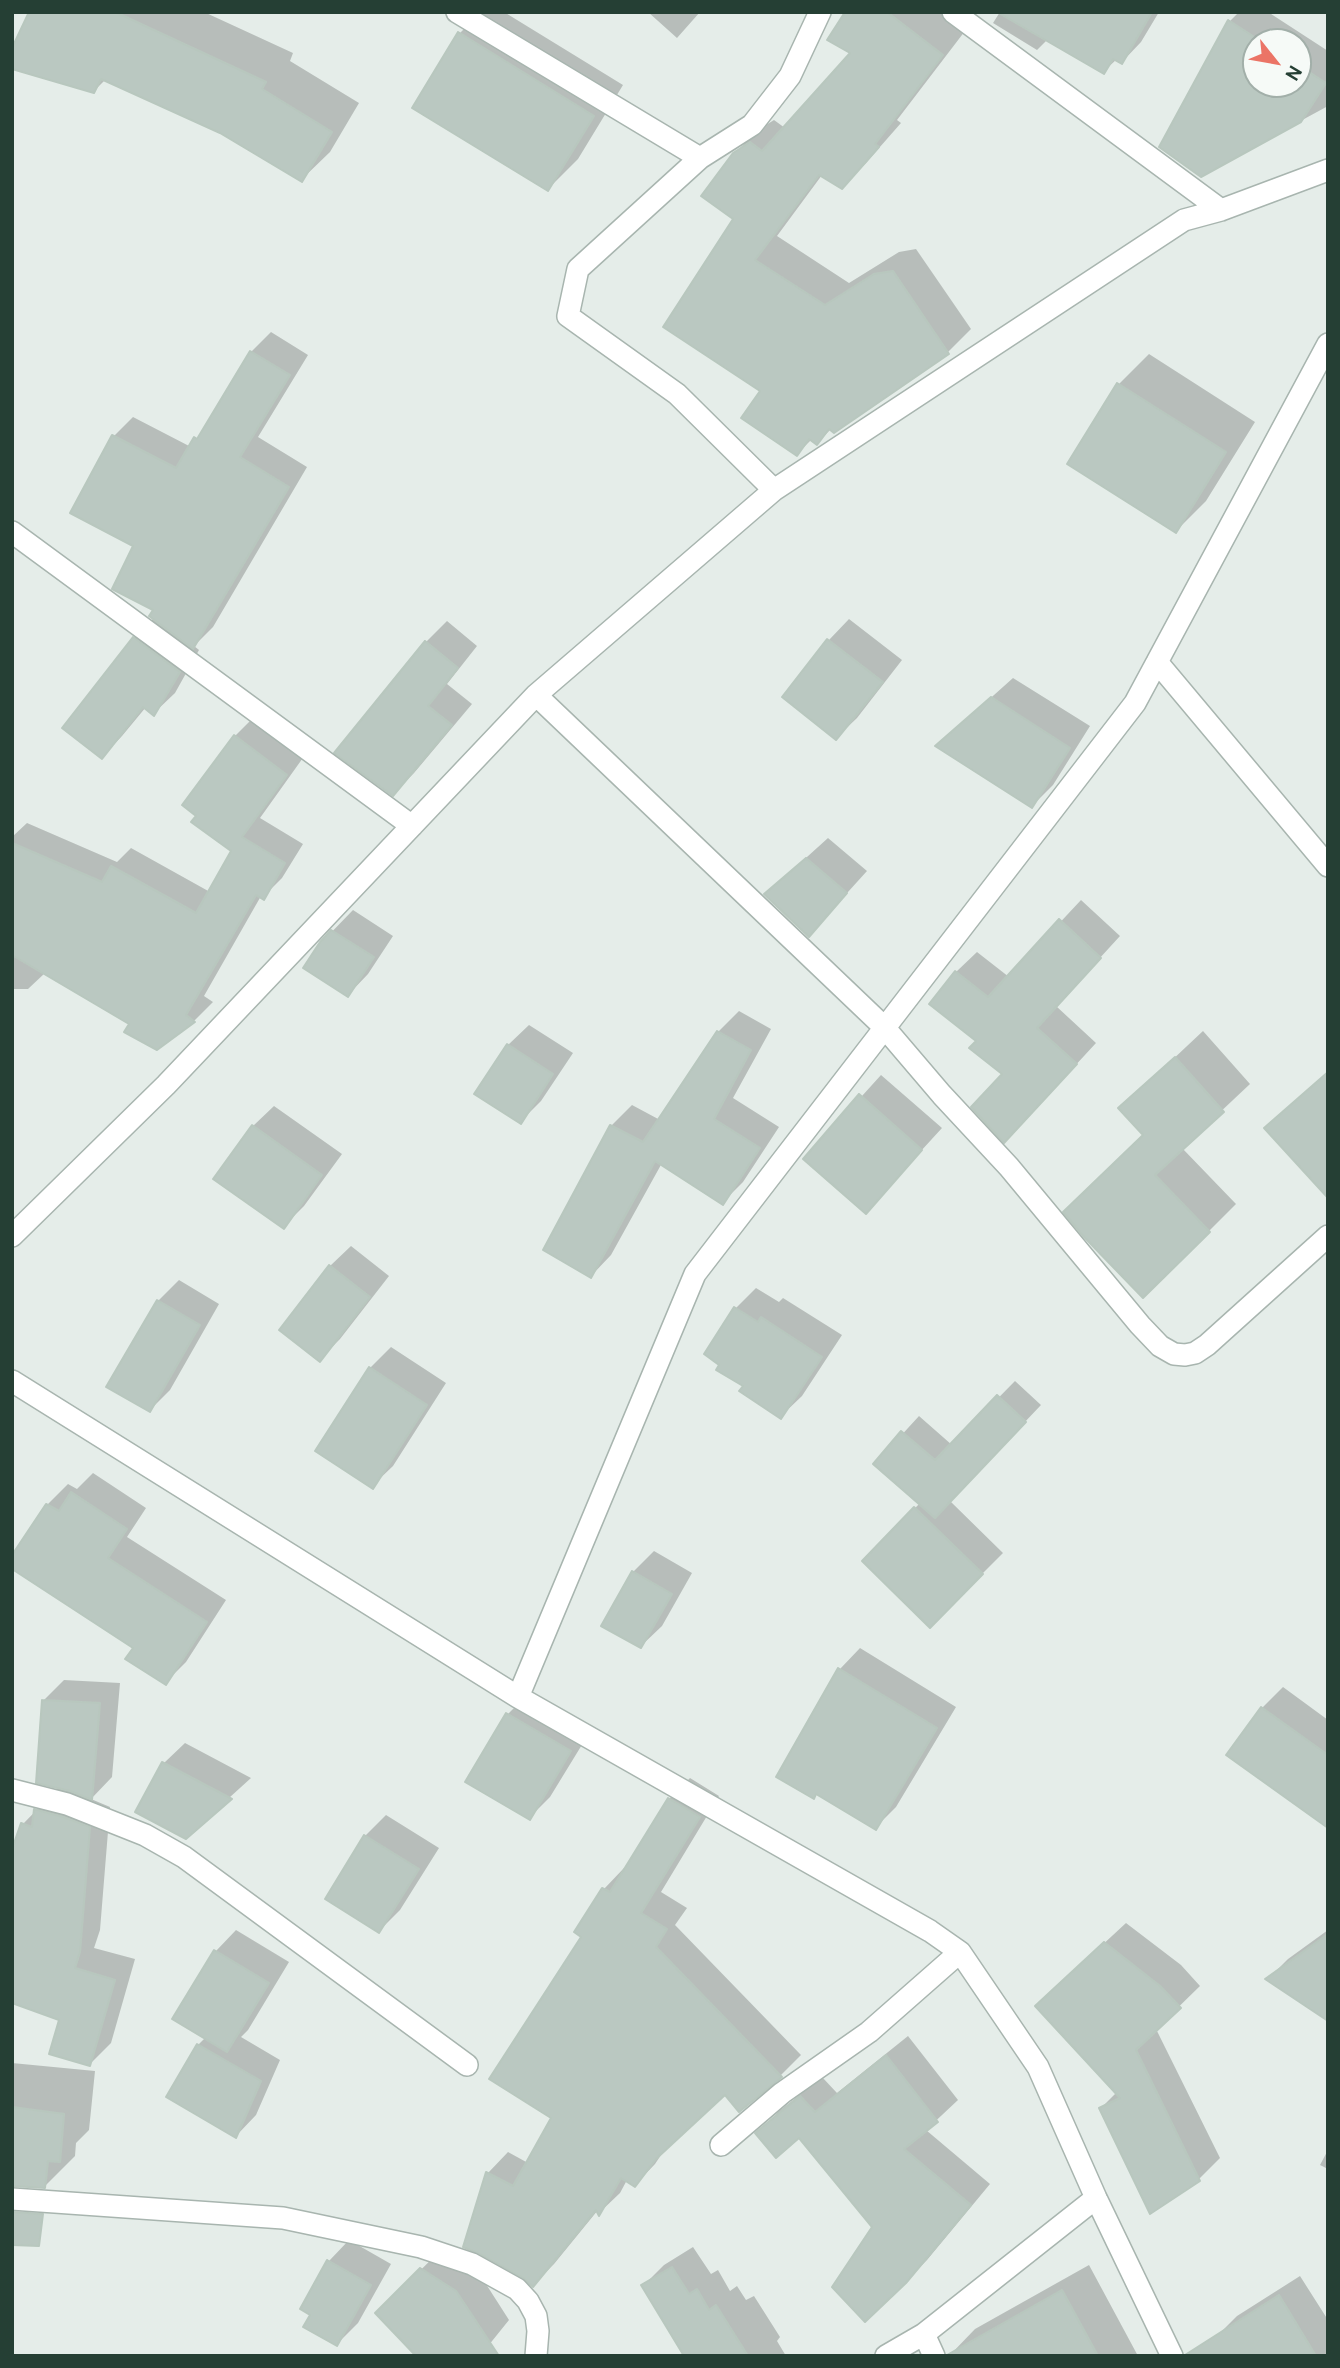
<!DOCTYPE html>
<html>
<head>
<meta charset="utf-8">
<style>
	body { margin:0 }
	#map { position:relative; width:1340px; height:2368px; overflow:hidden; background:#e5ede9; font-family:Cabin,sans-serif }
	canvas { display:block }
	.frame { position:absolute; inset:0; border:14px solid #253f34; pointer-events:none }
	.north { position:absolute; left:1242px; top:28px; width:70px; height:70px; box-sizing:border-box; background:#f6faf7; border:2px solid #a2afa9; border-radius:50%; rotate:121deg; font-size:19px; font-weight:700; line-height:28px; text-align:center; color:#253f34 }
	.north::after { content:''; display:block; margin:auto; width:24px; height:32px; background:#eb7466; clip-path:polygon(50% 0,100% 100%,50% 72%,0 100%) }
</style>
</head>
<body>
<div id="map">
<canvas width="1340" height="2368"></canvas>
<div class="frame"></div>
<div class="north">N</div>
</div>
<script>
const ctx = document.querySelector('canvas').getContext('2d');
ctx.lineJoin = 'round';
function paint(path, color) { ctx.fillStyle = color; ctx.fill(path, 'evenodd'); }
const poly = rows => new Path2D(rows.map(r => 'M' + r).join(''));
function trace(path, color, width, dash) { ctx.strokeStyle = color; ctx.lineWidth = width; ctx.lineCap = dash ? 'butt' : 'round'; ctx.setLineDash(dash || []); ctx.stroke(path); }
paint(poly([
	[30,12,204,12,293,53,290,61,359,103,330,152,301,180,220,131,106,79,94,91],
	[481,12,504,12,623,85,578,159,548,189,460,33],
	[648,12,700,12,677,38],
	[847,12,940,12,965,31,897,120,901,123,865,164,842,187,822,175,777,236,849,283,899,252,916,249,971,329,948,352,834,431,831,429,817,443,812,439,797,454,762,390,735,219,734,154,758,130,774,120,785,128,852,53],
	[1000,12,1159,12,1141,42,1122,62,1117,59,1103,72,1048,39,1037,50,993,23],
	[1239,12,1268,12,1328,51,1328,106,1201,175,1230,21],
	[1256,42,1298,42,1298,84,1256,84],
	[271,332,308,355,258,437,307,467,213,627,194,646,199,650,175,693,154,713,146,707,122,736,102,757,134,638,154,618,156,610,135,546,114,436,133,417,191,447,205,429,251,352],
	[1149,354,1255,422,1206,501,1176,531,1119,384],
	[849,619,902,660,857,718,836,738,784,697,829,640],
	[447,621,477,646,447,684,472,704,414,773,393,794,426,642],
	[1013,678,1090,726,1053,785,1032,806,937,746],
	[254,717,305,755,260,818,303,844,282,878,263,897,261,896,204,996,213,1002,194,1021,157,1048,132,1023,45,973,28,989,12,989,12,837,27,823,117,862,131,848,210,892,234,850,235,736],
	[828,838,867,871,809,935,766,894],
	[1081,900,1120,936,1056,1006,1096,1043,1025,1120,956,972,977,952,1009,977],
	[353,910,393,936,368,974,348,995,321,943],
	[739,1011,771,1029,733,1098,779,1127,743,1182,723,1202,662,1163,611,1255,591,1276,545,1250,611,1126,632,1105,660,1120,718,1032],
	[529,1025,573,1053,541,1101,520,1122,508,1045],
	[1203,1031,1250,1084,1182,1148,1236,1204,1209,1231,1086,1236,1145,1135,1121,1108],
	[881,1075,942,1128,866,1211,805,1159],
	[274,1106,342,1154,304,1206,283,1227,253,1126],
	[351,1246,389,1276,340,1339,320,1359,330,1266],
	[179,1280,219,1304,170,1390,150,1410,158,1301],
	[756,1288,779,1302,783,1298,842,1335,802,1396,781,1416,745,1386,736,1308],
	[391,1347,446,1383,393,1466,372,1486,370,1368],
	[1015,1381,1041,1405,950,1501,1003,1553,930,1626,864,1561,920,1503,875,1464,919,1416,952,1445],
	[93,1473,146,1508,127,1537,226,1600,186,1662,165,1683,47,1505,68,1484,77,1489],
	[654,1551,692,1573,662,1626,641,1646,633,1572],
	[860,1648,956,1707,896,1807,875,1828,817,1793,814,1797,778,1776,840,1669],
	[64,1680,120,1683,112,1777,91,1799,110,1807,100,1930,94,1948,135,1959,111,2043,90,2064,61,2019,23,1824,59,1787,44,1700],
	[1283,1687,1328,1720,1328,1823,1229,1755,1262,1708],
	[528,1694,591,1730,550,1797,529,1818,508,1714],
	[185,1743,251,1778,186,1837,164,1763],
	[690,1778,719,1796,661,1892,687,1908,675,1925,801,2055,780,2076,725,2093,663,2152,655,2164,635,2185,627,2180,620,2193,599,2213,598,2210,554,2264,533,2285,524,2276,465,2246,488,2173,508,2152,528,2163,553,2118,584,1937,576,1932,604,1889,624,1868,626,1869,669,1799],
	[386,1815,439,1848,400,1910,379,1931,327,1898,365,1836],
	[1126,1923,1181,1965,1200,1986,1156,2029,1220,2158,1199,2179,1151,2211,1101,2108,1117,2092,1058,1986],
	[236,1930,289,1962,248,2030,241,2037,280,2060,256,2115,236,2136,198,2045,206,2037,175,2019,216,1951],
	[1328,1930,1328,2001,1268,1979,1288,1959],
	[908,2036,958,2100,926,2130,990,2184,927,2260,905,2282,875,2227,799,2136,758,2133,778,2112,822,2077,837,2093],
	[12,2063,95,2071,89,2130,76,2143,75,2156,45,2186,12,2184],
	[1328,2150,1328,2169,1320,2165],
	[349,2240,391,2264,358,2323,337,2344,329,2261],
	[693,2247,711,2274,718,2270,730,2291,737,2286,746,2300,754,2296,780,2337,777,2341,786,2356,686,2356,644,2285,664,2265],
	[442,2249,477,2270,509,2320,480,2356,377,2313],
	[1089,2265,1138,2356,949,2356,975,2329],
	[1300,2276,1328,2320,1328,2356,1228,2356,1216,2337,1237,2316]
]), '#0003');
const building = poly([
	[29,12,115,12,266,82,262,89,332,132,302,182,220,133,101,79,94,93,12,69,12,48,29,12],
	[845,12,887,12,943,55,875,144,879,147,842,189,819,175,755,260,825,305,874,274,893,271,949,354,834,433,829,429,817,445,809,439,797,456,741,418,760,391,663,327,733,219,701,196,733,153,750,142,762,151,850,53,827,40,845,12],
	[997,12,1152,12,1122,64,1113,59,1104,74,997,12],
	[1228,20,1262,42,1256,42,1256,84,1298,84,1298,65,1326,83,1301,122,1201,177,1159,147,1228,20],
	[458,32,594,116,548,191,412,108,458,32],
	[250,351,290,375,240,457,289,487,193,649,149,616,153,610,112,589,133,546,70,513,112,435,176,468,194,437,197,439,250,351],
	[1117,383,1226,452,1176,533,1067,464,1117,383],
	[133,637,180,672,154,716,143,707,102,759,62,728,133,637],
	[827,639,883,682,836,740,782,697,827,639],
	[425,641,458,668,428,706,452,725,393,796,334,753,425,641],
	[991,697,1070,748,1032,808,935,746,991,697],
	[234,735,287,775,242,837,285,863,264,900,256,895,186,1015,195,1022,157,1050,124,1032,129,1024,12,955,12,843,102,882,111,866,196,913,231,851,191,822,196,816,182,805,234,735],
	[806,858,847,893,809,937,764,894,806,858],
	[1059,919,1101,958,1037,1028,1077,1064,1004,1143,971,1107,1002,1074,969,1048,976,1041,929,1004,955,971,988,997,1059,919],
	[331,930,374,957,348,997,303,968,320,942,331,930],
	[717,1031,751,1050,714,1119,760,1148,723,1205,655,1161,591,1278,543,1250,610,1125,643,1142,717,1031],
	[507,1044,553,1074,521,1124,474,1094,507,1044],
	[1175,1057,1224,1112,1155,1175,1210,1232,1143,1298,1084,1237,1063,1212,1143,1135,1118,1108,1175,1057],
	[1328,1072,1328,1198,1264,1128,1328,1072],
	[859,1094,922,1150,866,1214,803,1159,859,1094],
	[252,1125,322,1175,284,1229,213,1179,252,1125],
	[329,1265,370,1297,320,1362,279,1330,329,1265],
	[157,1300,200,1325,150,1412,106,1387,157,1300],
	[734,1307,758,1322,761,1317,822,1357,781,1419,739,1391,743,1386,716,1370,719,1365,704,1354,734,1307],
	[369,1367,427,1405,373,1489,315,1451,369,1367],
	[997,1395,1026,1422,935,1518,873,1464,901,1431,935,1460,997,1395],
	[71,1492,127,1529,108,1558,207,1622,166,1685,125,1659,133,1648,12,1569,12,1555,46,1504,59,1511,71,1492],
	[914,1507,983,1574,930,1628,862,1561,914,1507],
	[632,1571,672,1594,641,1648,601,1626,632,1571],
	[838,1668,937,1728,876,1830,816,1794,814,1799,776,1777,838,1668],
	[42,1700,100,1703,92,1800,70,1791,36,1783,42,1700],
	[1261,1707,1328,1755,1328,1828,1226,1755,1261,1707],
	[506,1713,571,1751,530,1820,465,1782,506,1713],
	[162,1762,232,1799,186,1839,135,1812,162,1762],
	[668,1798,700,1817,641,1913,667,1929,656,1947,782,2077,739,2112,725,2095,656,2159,635,2187,621,2178,599,2216,596,2210,533,2287,523,2278,478,2253,463,2247,486,2172,513,2186,551,2118,489,2079,581,1937,574,1932,602,1888,610,1892,668,1798],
	[34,1809,63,1817,90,1827,80,1952,75,1968,115,1980,90,2066,49,2054,59,2020,12,2003,12,1849,21,1823,32,1827,34,1809],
	[364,1835,419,1869,379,1933,325,1899,364,1835],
	[1328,1934,1328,2021,1265,1979,1328,1934],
	[1104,1942,1160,1986,1181,2008,1136,2050,1200,2181,1150,2214,1099,2108,1120,2098,1035,2006,1104,1942],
	[214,1950,269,1983,227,2052,172,2019,214,1950],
	[197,2044,261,2081,236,2138,166,2097,197,2044],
	[886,2055,938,2122,904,2149,971,2205,906,2283,865,2322,832,2287,872,2227,799,2138,776,2158,755,2133,800,2096,815,2112,886,2055],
	[12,2107,64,2114,60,2162,48,2161,45,2188,12,2186,12,2107],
	[12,2212,43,2214,39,2246,12,2245,12,2212],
	[327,2260,371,2285,337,2346,303,2327,310,2315,300,2309,327,2260],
	[672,2267,689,2294,697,2289,709,2310,716,2305,748,2356,684,2356,641,2285,672,2267],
	[420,2268,456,2291,499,2356,416,2356,375,2313,420,2268],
	[1062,2290,1098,2356,947,2356,947,2355,1062,2290],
	[1279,2295,1316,2356,1185,2356,1185,2355,1279,2295]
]);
paint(building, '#bac8c1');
trace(building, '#b8c7be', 2);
const minor = poly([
	[457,12,700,158,578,269,568,316,677,394,774,490],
	[953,12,1221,210],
	[700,158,752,125,790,76,820,12],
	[12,532,412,826],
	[1157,662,1328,866],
	[536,695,884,1027,942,1095,1009,1167,1140,1325,1160,1346,1174,1354,1185,1355,1195,1353,1207,1345,1328,1236],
	[12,1236,166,1085,536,695,774,490,1184,220,1221,210,1328,170],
	[12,1381,518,1697,930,1931,960,1952,1038,2067,1096,2198,1172,2356],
	[518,1697,695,1274,1135,703,1328,344],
	[12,1790,67,1804,145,1835,184,1857,467,2065],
	[721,2145,782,2093,869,2032,960,1952],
	[12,2199,283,2218,421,2247,472,2264,517,2289,528,2301,536,2316,538,2331,536,2356],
	[924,2334,934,2356],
	[886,2356,924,2334,1096,2198]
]);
trace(minor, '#a8b5af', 24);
trace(minor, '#fff', 21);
</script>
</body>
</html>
